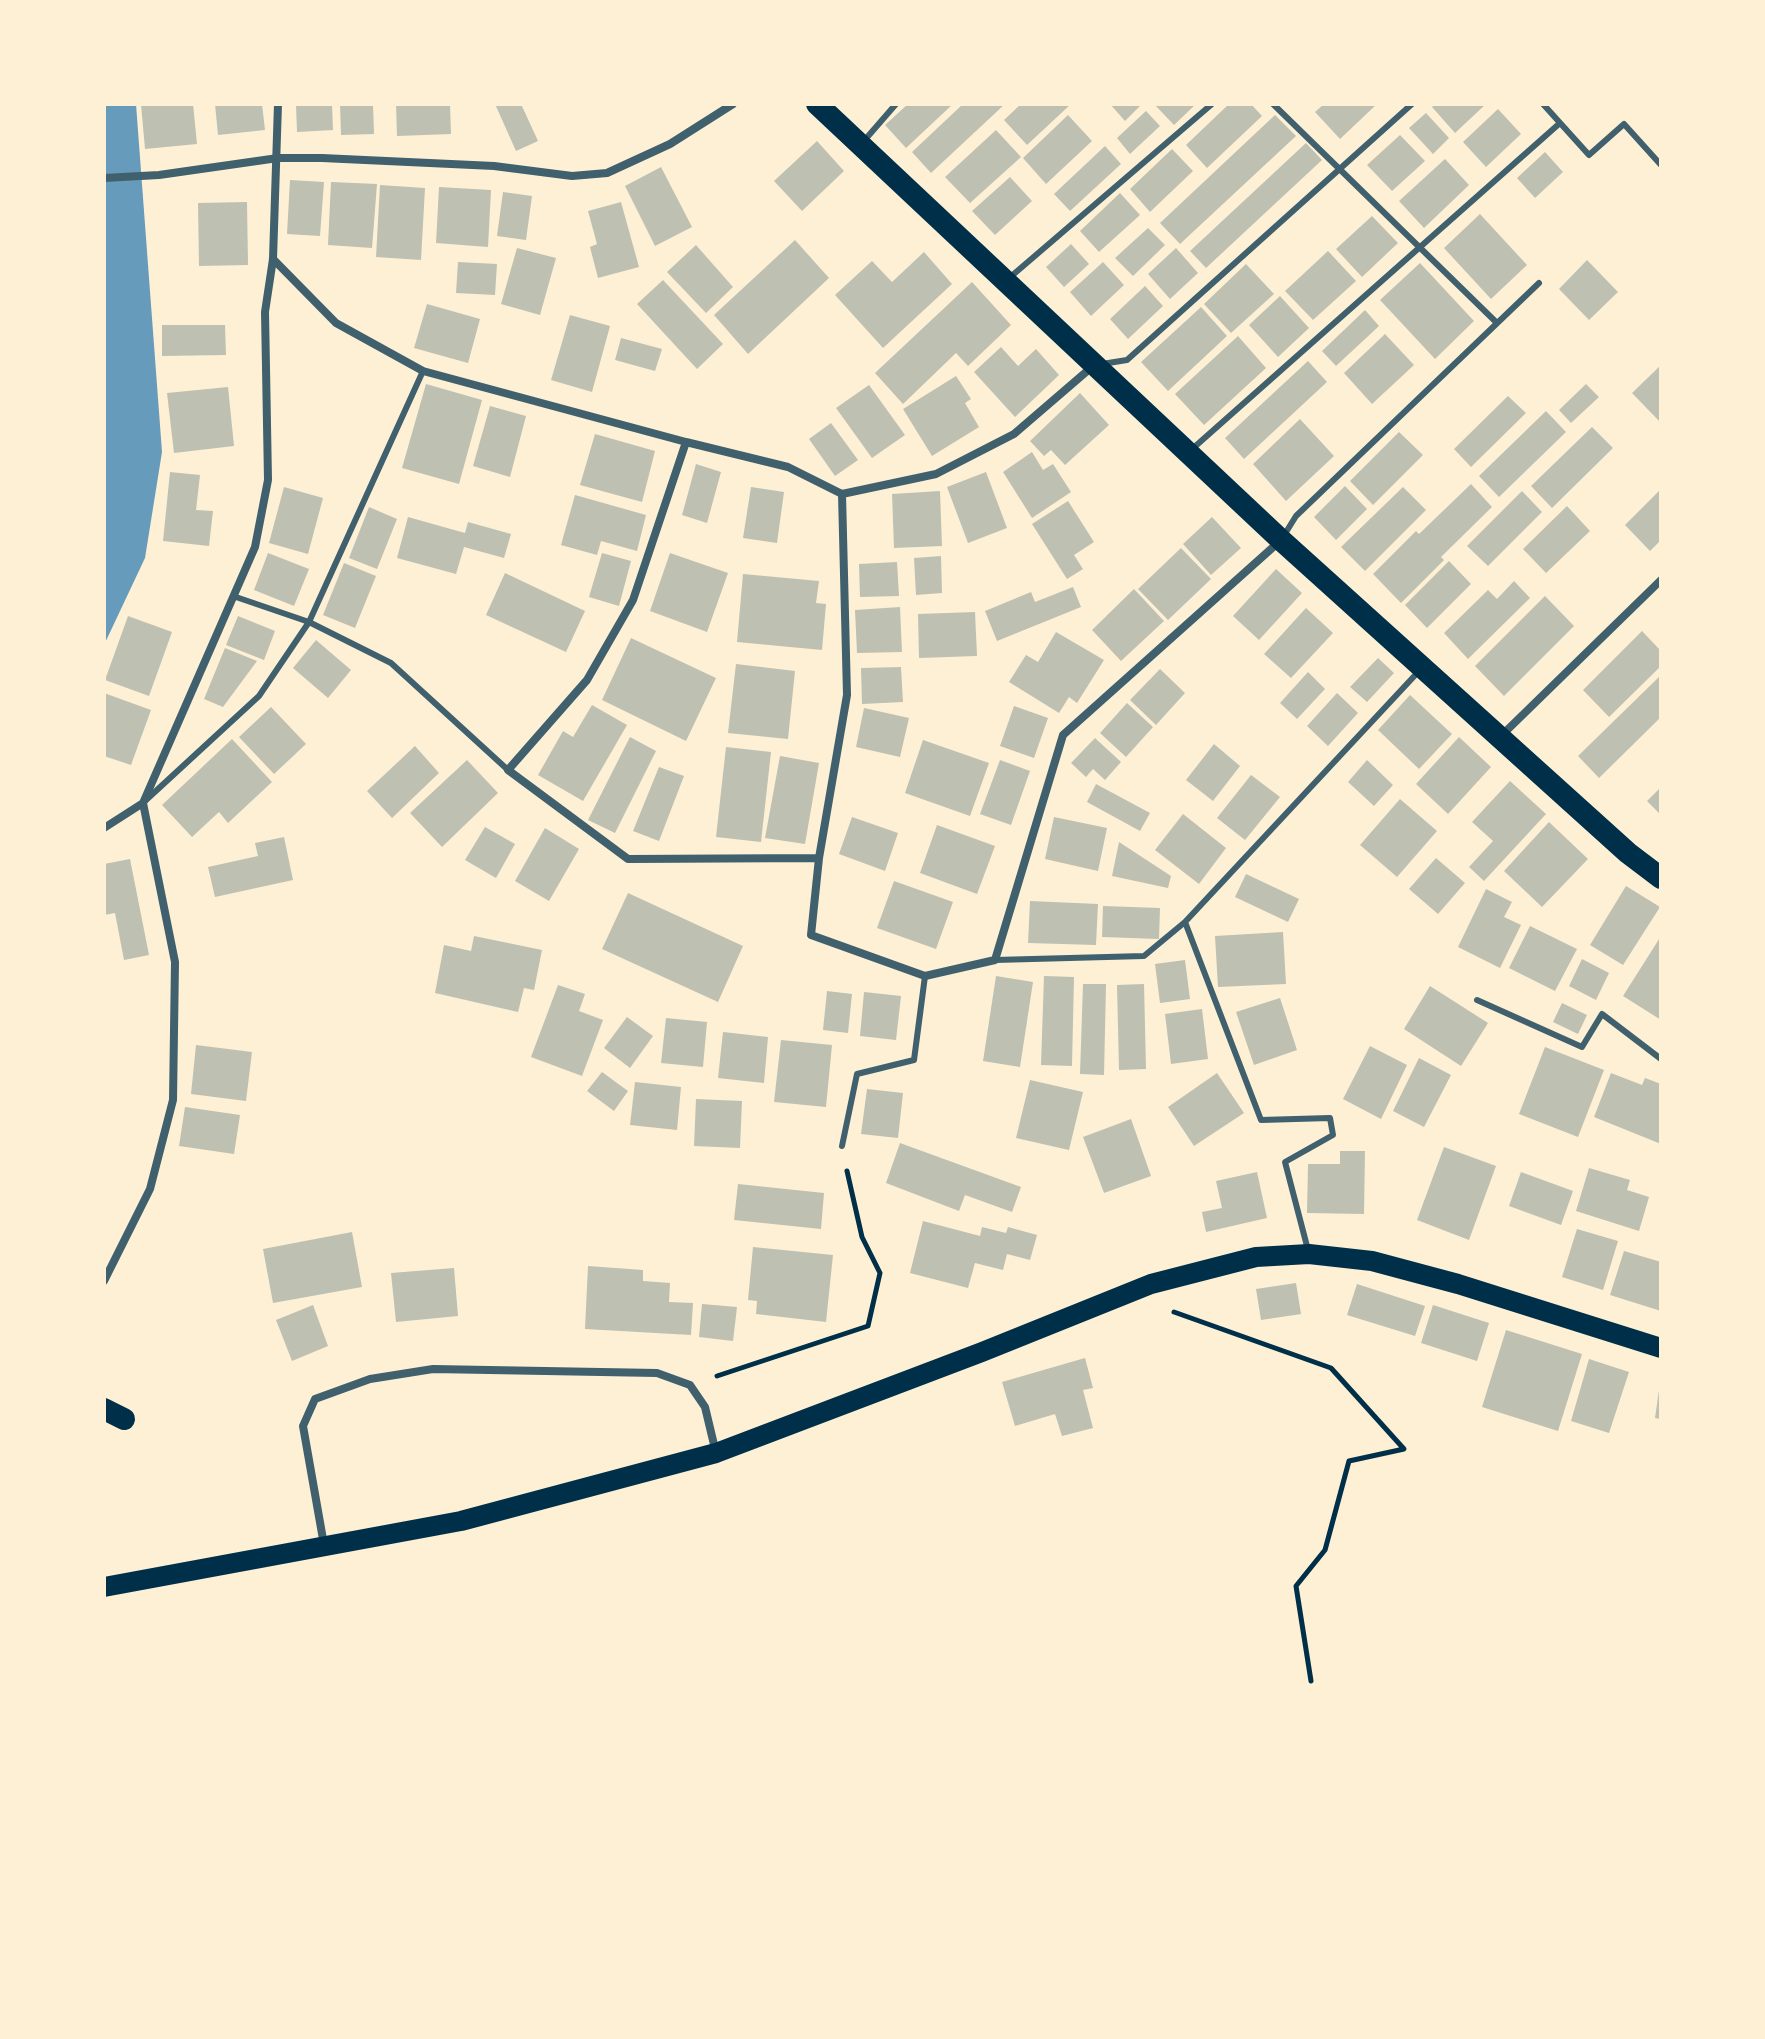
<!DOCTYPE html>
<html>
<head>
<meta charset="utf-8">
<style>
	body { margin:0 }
	#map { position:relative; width:1765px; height:2039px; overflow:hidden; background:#fdf0d5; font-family:Montserrat,sans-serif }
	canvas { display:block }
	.frame { position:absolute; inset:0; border:106px solid #fdf0d5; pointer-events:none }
</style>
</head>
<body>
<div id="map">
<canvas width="1765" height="2039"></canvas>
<div class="frame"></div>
</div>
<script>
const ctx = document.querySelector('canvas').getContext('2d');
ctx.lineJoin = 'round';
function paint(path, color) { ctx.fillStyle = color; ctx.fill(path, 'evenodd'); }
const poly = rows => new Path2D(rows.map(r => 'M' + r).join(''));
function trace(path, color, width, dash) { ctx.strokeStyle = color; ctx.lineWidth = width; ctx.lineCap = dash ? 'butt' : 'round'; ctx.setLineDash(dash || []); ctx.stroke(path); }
paint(poly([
	[104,104,136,104,162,452,145,558,104,645]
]), '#669bbc');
paint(poly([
	[141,104,193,104,197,144,145,149],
	[215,104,262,104,265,130,218,135],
	[296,104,332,104,333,130,297,132],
	[340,104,373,104,374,134,341,135],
	[396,104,450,104,451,134,397,136],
	[495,104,521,104,538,141,516,151],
	[908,104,953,104,906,148,885,125],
	[963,104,1005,104,931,173,912,152],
	[1021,104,1071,104,1027,145,1004,120],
	[1110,104,1142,104,1125,121],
	[1154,104,1196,104,1174,125],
	[1229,104,1251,104,1262,116,1207,168,1186,145],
	[1324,104,1377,104,1340,139,1315,112],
	[1435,104,1486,104,1455,133,1432,107],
	[1498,109,1521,134,1486,167,1463,142],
	[1146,111,1160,126,1130,154,1117,138],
	[1426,113,1449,138,1433,154,1409,128],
	[1068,115,1092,141,1046,184,1023,158],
	[1275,115,1296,136,1180,244,1160,223],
	[996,130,1021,157,970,203,945,177],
	[1400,135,1425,161,1392,191,1367,165],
	[817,141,844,171,802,211,774,181],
	[1306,143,1322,160,1206,268,1190,251],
	[1105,146,1121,164,1070,211,1054,194],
	[1172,149,1193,171,1150,212,1130,189],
	[1545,152,1563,172,1535,198,1517,178],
	[1445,159,1469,185,1424,228,1399,201],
	[661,167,692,227,655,246,625,186],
	[1010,177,1032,201,995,235,972,211],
	[290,180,324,182,320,236,287,234],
	[331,182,377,184,372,248,328,245],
	[380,185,425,188,421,260,376,257],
	[439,187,491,190,488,247,436,243],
	[503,192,532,196,526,240,497,236],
	[1120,193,1140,215,1099,252,1080,231],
	[247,202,248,265,199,266,198,203],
	[621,202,639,267,598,278,590,247,597,244,588,211],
	[1480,214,1527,265,1491,299,1444,248],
	[1372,216,1398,243,1362,277,1336,249],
	[1148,228,1165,245,1133,276,1115,258],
	[795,240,829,278,748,354,714,315],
	[1071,244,1089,264,1064,287,1046,267],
	[696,245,733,287,706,313,667,272],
	[517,248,556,258,540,315,501,304],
	[1176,248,1198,273,1170,299,1148,274],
	[1328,251,1356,281,1313,320,1285,291],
	[924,252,952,284,883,348,835,295,872,261,892,282],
	[1587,260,1618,292,1589,320,1559,289],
	[458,262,497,264,495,295,456,293],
	[1103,262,1124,285,1091,316,1070,292],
	[1420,263,1474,321,1435,359,1380,300],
	[1246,264,1274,294,1231,333,1204,304],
	[663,280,723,344,697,369,637,304],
	[972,282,1011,325,968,366,956,353,903,404,875,373],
	[1145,286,1163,306,1128,339,1110,319],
	[1280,296,1309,328,1278,357,1249,325],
	[427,304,480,319,468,363,414,348],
	[1201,307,1227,336,1168,391,1141,362],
	[1365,310,1379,326,1336,366,1322,351],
	[570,315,610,326,592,392,551,380],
	[162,325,225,325,226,355,162,356],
	[1385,334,1414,365,1372,404,1344,373],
	[1238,336,1266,368,1204,425,1175,394],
	[621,338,662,349,655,371,615,360],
	[1001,347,1018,366,1036,349,1059,375,1015,417,974,372],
	[1308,361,1327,382,1244,459,1225,438],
	[1661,365,1661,423,1632,393],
	[956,376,971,399,965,403,979,427,932,456,903,409],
	[426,384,482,400,459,484,402,468],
	[1586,384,1599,397,1571,423,1559,410],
	[869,385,905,435,872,458,836,408],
	[228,387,234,446,174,453,167,393],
	[1080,393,1109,425,1065,465,1051,450,1044,456,1030,441],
	[1508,396,1526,413,1471,467,1454,449],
	[490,406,526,416,510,477,473,466],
	[1546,411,1566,432,1499,497,1479,476],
	[1300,419,1334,456,1286,501,1253,464],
	[831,423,858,460,835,476,809,439],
	[1592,427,1613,448,1552,508,1531,486],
	[1399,432,1423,455,1373,505,1350,481],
	[595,434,655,451,642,502,580,485],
	[1032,452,1043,470,1053,464,1071,492,1032,518,1003,472],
	[696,464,721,472,707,523,682,515],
	[170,472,200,475,196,510,213,511,209,546,163,541],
	[986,472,1007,528,968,543,947,487],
	[1471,484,1492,507,1441,557,1444,560,1401,603,1373,574,1416,531,1419,534],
	[1345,486,1367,509,1336,540,1314,517],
	[284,487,323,498,308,554,269,543],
	[751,487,784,492,777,543,743,538],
	[1403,487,1426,510,1365,571,1341,547],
	[1661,489,1661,540,1650,551,1625,525],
	[940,491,942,546,894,548,892,494],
	[1522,491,1542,512,1488,566,1467,546],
	[575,495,646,515,637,551,601,541,597,555,561,545],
	[1068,501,1094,542,1074,555,1083,569,1067,579,1032,524],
	[1567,506,1590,531,1546,573,1523,549],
	[369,507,397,519,377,569,349,558],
	[408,517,465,533,468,522,511,534,504,558,464,547,456,574,397,558],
	[1212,517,1241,548,1211,575,1183,544],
	[1181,548,1211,579,1168,620,1138,589],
	[268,553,309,569,294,606,254,590],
	[602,553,631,561,619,606,589,597],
	[670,553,728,573,707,632,650,611],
	[941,556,942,593,916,595,914,558],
	[1449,561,1471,584,1427,628,1405,605],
	[897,562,899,596,860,597,859,564],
	[344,563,376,576,355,628,323,615],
	[1276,569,1302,593,1259,640,1233,616],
	[505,573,585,611,566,652,486,615],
	[743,574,819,581,816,603,826,604,822,650,737,642],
	[1514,581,1530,598,1468,659,1444,633,1488,590,1497,599],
	[1073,587,1081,607,997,641,985,611,1031,592,1035,602],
	[1134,589,1164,621,1121,661,1092,630],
	[1545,596,1574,626,1504,696,1475,666],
	[900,607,902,652,857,653,855,610],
	[1306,608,1333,633,1291,678,1264,654],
	[975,612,977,656,919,658,918,614],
	[128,616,172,632,149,696,105,680],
	[238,616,275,631,264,660,226,645],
	[1642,631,1661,651,1661,666,1609,717,1583,690],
	[1056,632,1104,660,1077,703,1069,697,1059,713,1009,682,1026,655,1038,662],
	[631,638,716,678,686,741,602,700],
	[316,640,351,670,328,698,293,668],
	[225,648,257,661,223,707,204,699],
	[1378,658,1394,673,1367,702,1350,687],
	[736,664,795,671,788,739,728,733],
	[901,667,903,702,862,704,861,668],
	[1160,669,1185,693,1156,725,1130,700],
	[1308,672,1325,689,1297,719,1280,703],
	[1661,675,1661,717,1599,778,1578,756],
	[104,693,151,710,131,765,104,756],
	[1337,693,1358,713,1328,746,1307,726],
	[1410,695,1452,734,1419,769,1378,730],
	[1127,703,1153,727,1126,757,1100,733],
	[592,705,627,725,583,801,538,775,563,731,573,737],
	[1014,706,1048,718,1034,758,1000,746],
	[271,707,306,744,274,774,239,737],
	[864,708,909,718,900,757,856,747],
	[630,737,656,751,615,833,588,820],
	[1459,737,1491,767,1448,814,1416,784],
	[1095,738,1121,762,1105,780,1093,769,1086,777,1071,763],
	[232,739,272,782,228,823,219,812,192,837,162,805],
	[923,740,989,763,970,816,905,793],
	[1214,744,1240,766,1213,801,1186,780],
	[415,746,439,773,392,818,367,791],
	[726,747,771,752,761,842,716,837],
	[780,756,819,763,805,844,765,838],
	[467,760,498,793,442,847,410,813],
	[1000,760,1030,771,1011,825,980,814],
	[1367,760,1393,785,1374,806,1348,782],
	[659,767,684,776,659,841,633,831],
	[1251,775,1280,797,1245,840,1217,818],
	[1510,781,1546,814,1484,881,1469,867,1493,841,1472,822],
	[1096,784,1150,813,1140,831,1087,802],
	[1661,787,1661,815,1647,801],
	[1400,799,1437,831,1397,877,1360,845],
	[1183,814,1226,848,1199,884,1155,850],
	[852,817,898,833,885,871,839,854],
	[1054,817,1107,828,1098,871,1045,859],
	[1549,822,1588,859,1542,907,1504,871],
	[937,825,995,846,977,894,920,873],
	[485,827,515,844,496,878,465,860],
	[545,828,579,849,549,901,515,881],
	[284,837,293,880,215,897,208,867,258,856,255,843],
	[1119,842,1171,876,1168,888,1112,876],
	[1436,858,1465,883,1438,914,1409,889],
	[130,859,149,955,124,960,115,913,104,915,104,864],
	[1246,874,1299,899,1288,922,1235,897],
	[894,881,953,902,936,949,877,928],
	[1626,886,1660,907,1623,965,1590,945],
	[1486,889,1512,902,1504,917,1521,925,1500,968,1458,947],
	[628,893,743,946,718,1002,602,949],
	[1030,901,1098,904,1096,945,1028,943],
	[1103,906,1160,908,1159,939,1102,937],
	[1530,926,1577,949,1555,991,1509,968],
	[1283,932,1286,984,1218,987,1215,936],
	[474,936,542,950,534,990,524,988,518,1012,435,993,444,945,471,951],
	[1661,936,1661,1020,1623,996],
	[1582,959,1609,973,1596,1000,1569,986],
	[1185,960,1190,999,1160,1003,1155,964],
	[996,976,1033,982,1020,1067,983,1061],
	[1044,976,1074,977,1072,1066,1041,1065],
	[1083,984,1106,984,1104,1075,1080,1074],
	[1144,984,1146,1069,1119,1070,1117,985],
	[558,985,585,994,579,1011,603,1020,582,1076,531,1057],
	[1430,986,1488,1023,1461,1066,1404,1029],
	[827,991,852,994,848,1033,823,1030],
	[864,992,901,996,896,1040,860,1036],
	[1280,998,1297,1050,1254,1065,1236,1012],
	[1562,1003,1587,1015,1578,1034,1553,1022],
	[1202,1009,1208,1059,1171,1064,1165,1014],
	[627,1017,653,1036,630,1068,604,1048],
	[666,1018,707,1022,703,1067,661,1063],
	[723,1032,768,1037,764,1083,718,1078],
	[781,1040,832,1045,826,1107,774,1102],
	[196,1045,252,1052,246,1101,191,1094],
	[1370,1046,1407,1065,1381,1119,1343,1099],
	[1545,1047,1604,1070,1578,1137,1519,1114],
	[1419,1058,1451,1075,1424,1127,1393,1111],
	[602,1072,628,1091,614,1111,587,1091],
	[1217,1073,1244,1113,1194,1146,1168,1107],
	[1611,1073,1642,1085,1645,1078,1661,1084,1661,1144,1594,1117],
	[1030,1080,1083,1092,1069,1150,1016,1138],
	[635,1082,681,1087,677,1130,630,1125],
	[867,1089,903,1093,898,1138,861,1134],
	[696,1099,742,1101,740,1148,694,1146],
	[185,1107,240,1115,234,1154,179,1146],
	[1131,1119,1151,1176,1104,1193,1083,1137],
	[900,1143,1021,1187,1012,1212,965,1195,959,1211,886,1183],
	[1444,1147,1496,1166,1469,1240,1417,1220],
	[1340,1151,1365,1151,1364,1214,1307,1213,1308,1164,1340,1164],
	[1589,1168,1630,1180,1627,1190,1649,1197,1639,1231,1576,1211],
	[1257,1172,1267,1218,1206,1232,1202,1212,1222,1208,1216,1181],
	[1521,1172,1573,1191,1561,1225,1509,1206],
	[738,1184,824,1193,821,1229,734,1220],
	[923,1221,980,1236,982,1227,1006,1233,1008,1227,1037,1235,1030,1260,1007,1254,1003,1270,975,1263,968,1288,910,1273],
	[1577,1229,1618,1241,1603,1290,1562,1277],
	[352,1232,362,1287,273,1303,263,1249],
	[753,1247,833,1255,826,1322,756,1314,757,1301,748,1300],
	[1624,1251,1661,1262,1661,1311,1610,1295],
	[588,1266,643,1270,643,1281,670,1283,669,1302,693,1303,691,1335,585,1329],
	[454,1268,458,1316,396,1322,391,1273],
	[1296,1283,1301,1314,1261,1320,1256,1289],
	[1357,1284,1425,1306,1415,1336,1347,1315],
	[702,1304,737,1307,733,1341,699,1337],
	[313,1305,328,1346,292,1361,276,1320],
	[1433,1305,1489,1323,1477,1361,1421,1343],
	[1506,1330,1582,1354,1558,1431,1482,1407],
	[1085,1358,1093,1388,1083,1390,1093,1428,1062,1436,1055,1414,1015,1426,1002,1382],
	[1589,1359,1629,1372,1609,1433,1571,1421],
	[1659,1390,1661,1390,1661,1419,1655,1418]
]), '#bec0b2');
trace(poly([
	[1174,1312,1331,1368,1404,1449,1349,1461,1325,1550,1296,1586,1311,1681],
	[717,1376,868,1326,880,1273,862,1237,847,1171]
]), '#003049', 5);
trace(poly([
	[1273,104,1497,323],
	[1543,104,1589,155,1624,124,1661,165],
	[863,142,896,104],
	[1008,279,1212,104],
	[1102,364,1127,360,1412,104],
	[1191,450,1560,123],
	[1283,537,1296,516,1539,283],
	[233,596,309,622,391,663,508,770],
	[145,801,259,696,309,622,423,371],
	[1185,922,1261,1120,1330,1118,1333,1135,1285,1162,1308,1250],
	[995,960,1144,956,1185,922,1419,671],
	[1477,1000,1582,1047,1602,1014,1661,1059],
	[842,1146,857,1074,914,1060,925,976]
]), '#3f606c', 6);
trace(poly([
	[104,178,159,175,278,158,322,158,494,166,572,176,607,173,670,144,733,104],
	[273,259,336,323,423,371,686,442,788,467,842,494,936,474,1014,434,1093,366],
	[686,442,633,600,587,680,508,770,628,859,819,858],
	[842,494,847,695,819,858,811,935,925,976,995,960,1063,735,1280,541],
	[1501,736,1661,580],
	[143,803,255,547,268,480,265,312,273,259,278,104],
	[104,828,143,803,175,962,173,1100,150,1189,104,1281],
	[324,1545,303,1426,315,1399,370,1379,433,1369,657,1373,690,1385,705,1407,716,1453]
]), '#3f606c', 8);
trace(poly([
	[104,1587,461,1521,716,1453,982,1352,1151,1284,1256,1257,1309,1254,1372,1261,1458,1284,1661,1348]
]), '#003049', 20);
trace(poly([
	[817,104,1281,540,1628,853,1661,878],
	[104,1409,124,1419]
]), '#003049', 22);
</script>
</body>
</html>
